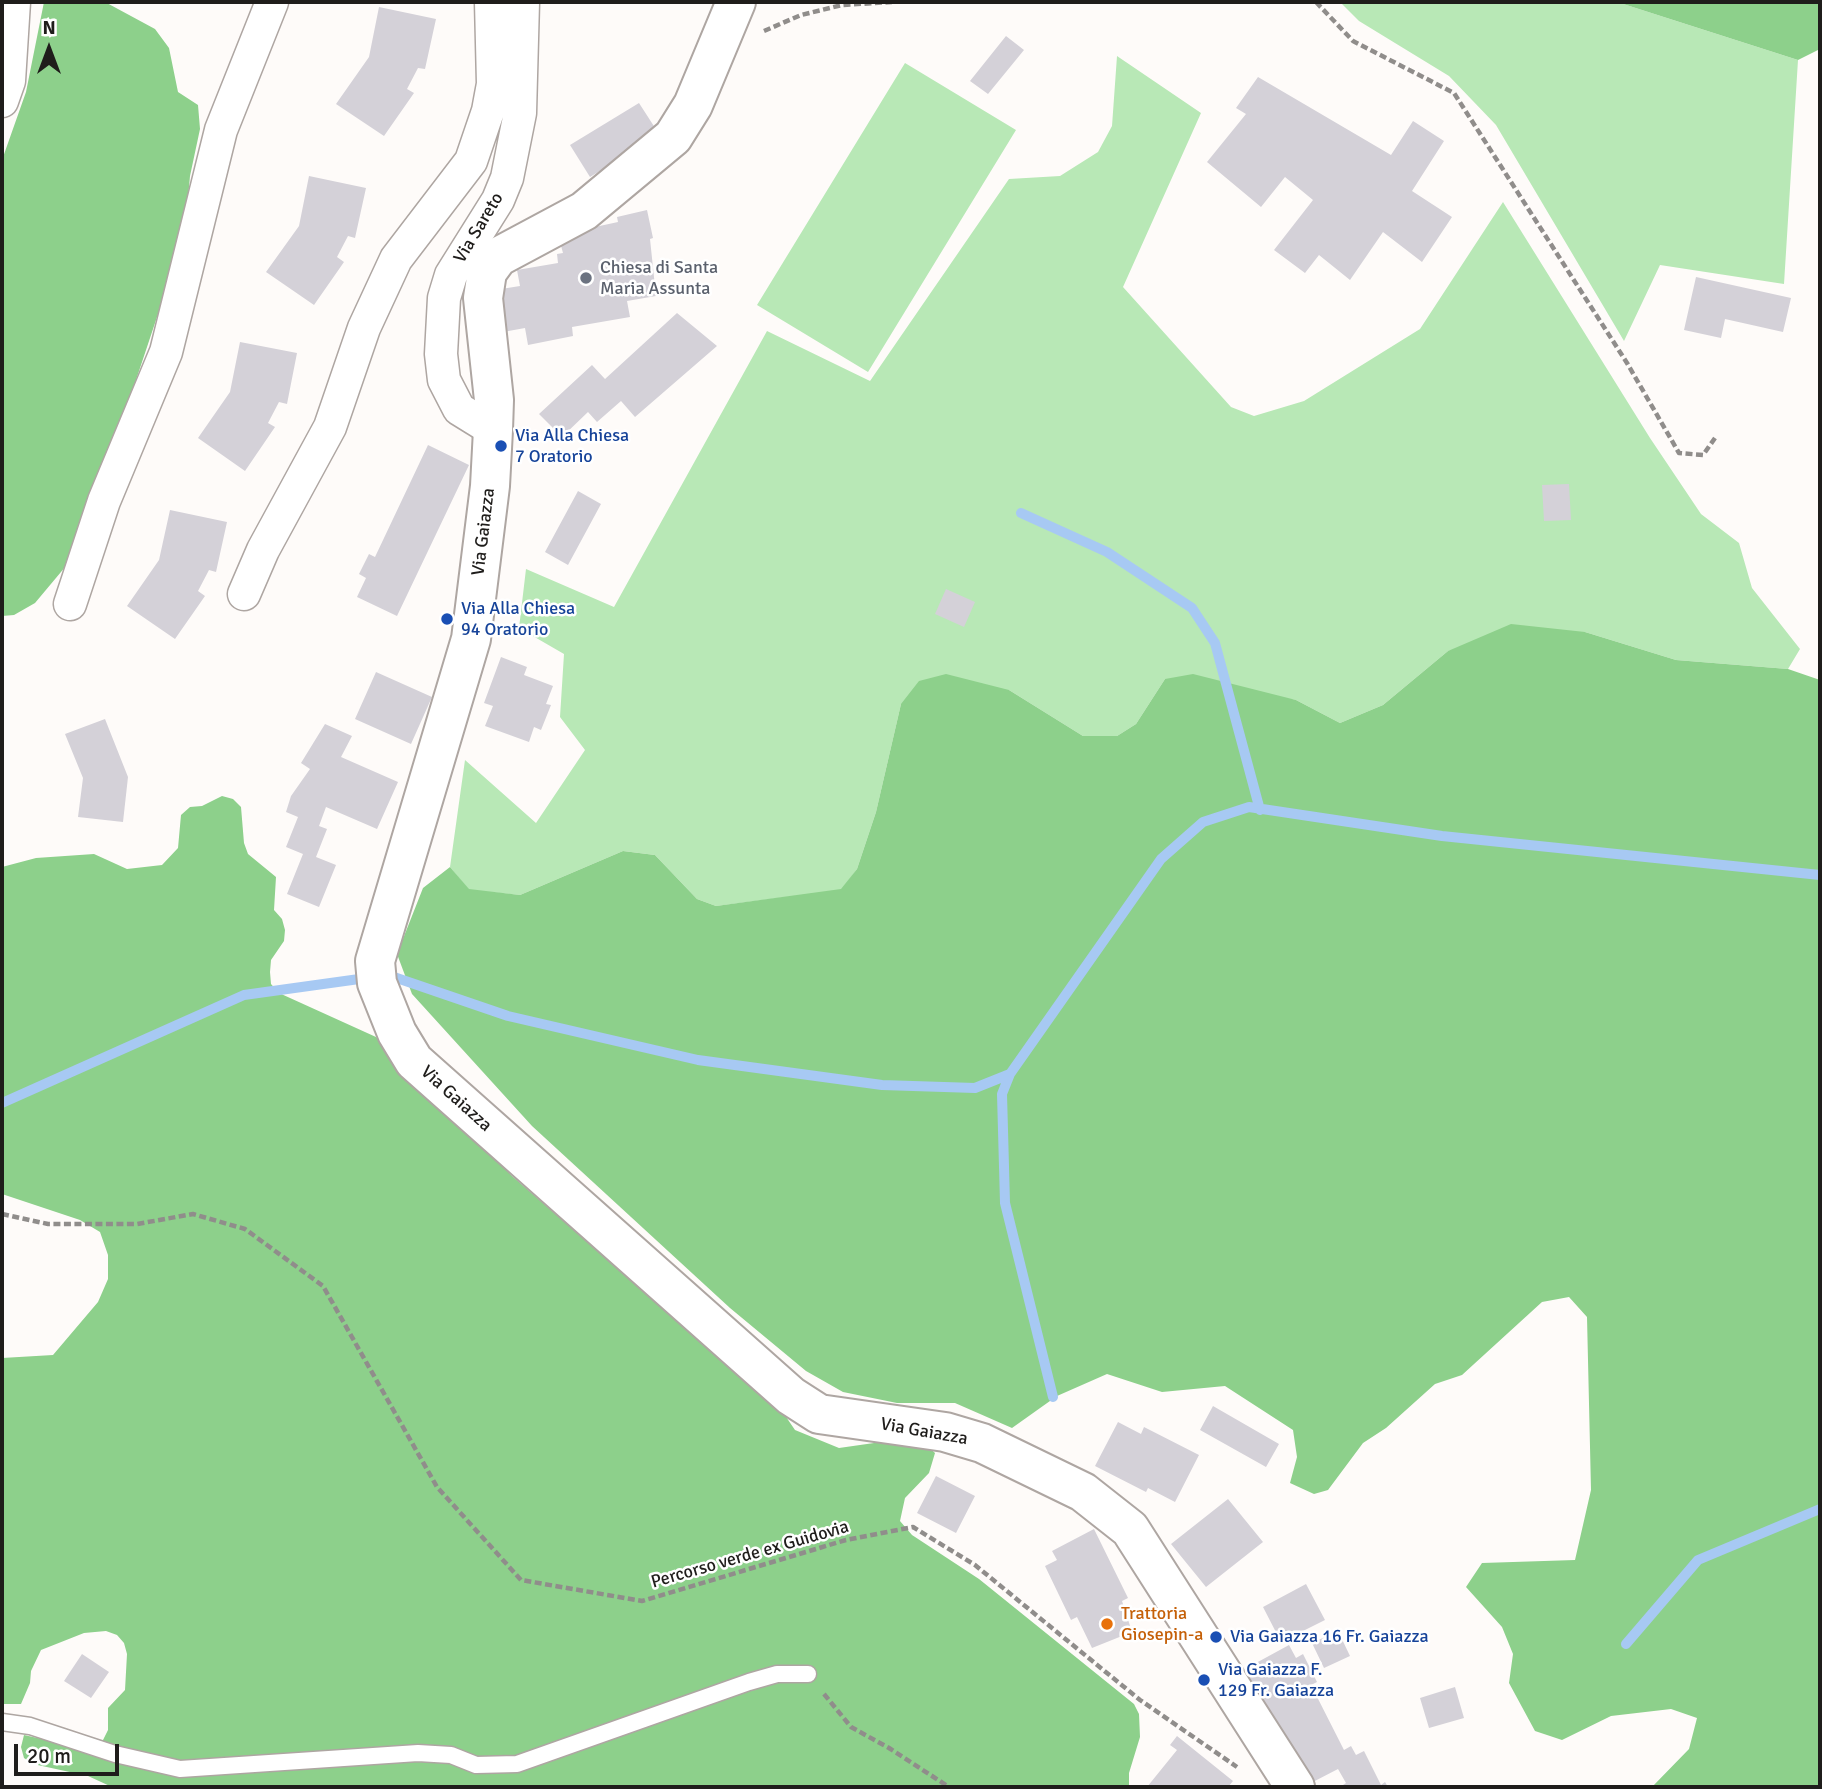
<!DOCTYPE html>
<html>
<head>
<meta charset="utf-8">
<style>
	body { margin:0 }
	#map { position:relative; width:1822px; height:1789px; overflow:hidden; background:#fefbf9; font-family:Signika,sans-serif }
	canvas { display:block }
	.frame { position:absolute; inset:0; border:4px solid #1f1d1b; pointer-events:none }
	.north { position:absolute; left:14px; top:14px; width:70px; height:70px; -webkit-text-stroke:5px #fff; paint-order:stroke; rotate:0deg; font-size:19px; font-weight:700; line-height:28px; text-align:center; color:#1f1d1b }
	.north::after { content:''; display:block; margin:auto; width:24px; height:32px; background:#1f1d1b; clip-path:polygon(50% 0,100% 100%,50% 72%,0 100%) }
	.scale { position:absolute; left:14px; top:1744px; width:105px; height:32px; box-sizing:border-box; border:4px solid #1f1d1b; border-top:0; padding-left:9px; font-size:21px; line-height:24px; white-space:nowrap; color:#1f1d1b; -webkit-text-stroke:5px #fff; paint-order:stroke }
</style>
</head>
<body>
<div id="map">
<canvas width="1822" height="1789"></canvas>
<div class="frame"></div>
<div class="north">N</div>
<div class="scale">20 m</div>
</div>
<script>
const ctx = document.querySelector('canvas').getContext('2d');
ctx.lineJoin = 'round';
function paint(path, color) { ctx.fillStyle = color; ctx.fill(path, 'evenodd'); }
const poly = rows => new Path2D(rows.map(r => 'M' + r).join(''));
function trace(path, color, width, dash) { ctx.strokeStyle = color; ctx.lineWidth = width; ctx.lineCap = dash ? 'butt' : 'round'; ctx.setLineDash(dash || []); ctx.stroke(path); }
function label(font, color, halo, rows, align = 'center') {
  ctx.font = font + ' Signika,sans-serif'; ctx.lineWidth = 5; ctx.setLineDash([]); ctx.textBaseline = 'middle'; ctx.strokeStyle = halo; ctx.fillStyle = color; for (const [text, x, y, turn = 0] of rows) {
    ctx.save(); ctx.translate(x, y); ctx.rotate((+turn || 0) * Math.PI / 180); ctx.textAlign = isNaN(turn) ? turn : align; if (halo) ctx.strokeText(text, 0, 0); ctx.fillText(text, 0, 0); ctx.restore();
  }
}
paint(poly([
	[1340,2,1617,2,1798,60,1784,284,1660,265,1624,341,1496,125,1449,76,1359,21],
	[1117,56,1201,113,1123,287,1231,407,1254,416,1304,401,1420,329,1503,202,1650,438,1701,514,1739,543,1752,588,1800,649,1788,669,1676,660,1585,632,1448,651,1383,705,1340,723,1296,700,1165,679,1136,724,1117,736,1083,736,1009,690,901,704,876,812,857,869,842,890,716,906,697,899,655,855,623,851,520,895,469,890,450,867,465,760,536,823,585,750,560,717,564,654,519,628,526,569,614,607,767,331,870,381,1009,179,1060,176,1098,152,1112,126],
	[905,63,1016,130,868,372,757,305]
]), '#b8e8b6');
paint(poly([
	[44,2,105,2,155,29,169,48,178,92,198,105,200,129,190,176,186,221,173,269,118,434,66,566,35,603,14,615,2,616,2,160,26,92],
	[1617,2,1820,2,1820,49,1798,60],
	[1511,624,1585,632,1676,660,1788,669,1820,680,1820,1787,1652,1787,1689,1749,1697,1718,1671,1709,1611,1716,1562,1740,1535,1731,1509,1683,1513,1654,1502,1627,1466,1587,1482,1563,1575,1560,1591,1490,1587,1317,1569,1297,1542,1302,1462,1375,1435,1384,1386,1428,1363,1443,1328,1490,1314,1494,1290,1483,1297,1457,1293,1430,1225,1386,1162,1392,1107,1374,1057,1396,1012,1428,955,1403,897,1403,843,1392,806,1371,730,1308,532,1126,412,994,397,954,423,888,450,867,469,889,520,895,623,851,655,855,697,899,716,906,841,889,857,869,876,812,901,704,919,681,946,674,1009,690,1083,736,1117,736,1136,724,1165,679,1193,674,1296,700,1340,723,1383,705,1448,651],
	[222,796,233,799,241,807,244,843,248,854,276,877,274,910,282,919,285,930,284,941,271,960,270,972,271,984,279,993,376,1037,512,1176,782,1411,795,1430,839,1448,888,1441,926,1445,935,1453,929,1473,905,1498,900,1521,912,1535,979,1579,1134,1704,1139,1714,1140,1737,1129,1773,1129,1787,112,1787,88,1776,33,1764,24,1758,21,1747,24,1735,69,1745,93,1745,103,1740,108,1730,108,1708,125,1690,127,1654,124,1643,117,1635,106,1631,84,1633,41,1650,31,1671,30,1683,21,1704,2,1704,2,1358,53,1355,98,1302,108,1279,108,1255,100,1232,80,1220,2,1194,2,867,36,858,94,854,127,869,162,865,178,848,181,815,190,807,202,806]
]), '#8dd08b');
trace(poly([
	[1021,513,1107,552,1192,608,1215,643,1260,810],
	[1010,1074,1002,1094,1005,1203,1053,1397],
	[2,1103,244,995,388,975,508,1016,698,1060,882,1085,975,1088,1010,1074,1161,859,1203,822,1249,807,1442,836,1820,875],
	[1626,1644,1698,1560,1820,1509]
]), '#a7c9f3', 10);
paint(poly([
	[379,7,436,19,425,69,418,68,407,89,414,93,384,136,336,104,369,57],
	[1006,36,1024,50,988,94,970,81],
	[1258,77,1391,155,1413,121,1444,141,1412,191,1452,217,1422,262,1383,232,1350,280,1319,255,1305,273,1274,250,1313,200,1285,177,1261,207,1207,162,1246,114,1236,108],
	[639,103,659,134,590,177,570,145],
	[309,176,366,188,355,238,348,236,337,257,344,262,314,305,266,272,299,226],
	[647,210,653,238,650,239,656,296,627,301,630,317,572,327,573,336,528,345,525,328,503,332,495,290,520,286,517,270,558,263,557,254,563,253,558,235,618,222,617,217],
	[1696,277,1791,298,1783,332,1725,319,1721,338,1684,330],
	[677,313,717,346,635,417,621,401,597,422,588,412,562,437,539,414,592,365,605,379],
	[240,342,297,353,287,404,279,402,268,423,275,427,245,471,198,438,230,392],
	[428,445,469,465,397,616,357,597,366,578,359,574,369,554,375,557],
	[1569,484,1571,520,1544,521,1542,485],
	[578,491,601,504,568,565,545,552],
	[170,510,227,522,216,572,209,570,198,591,205,596,175,639,127,606,159,560],
	[946,589,975,602,964,627,935,614],
	[501,657,527,667,524,675,553,686,546,704,551,705,541,730,534,727,529,742,485,726,493,706,484,703],
	[376,672,432,697,411,744,355,719],
	[105,719,128,777,123,822,78,817,83,778,65,734],
	[325,724,352,736,341,757,398,782,377,829,326,807,319,826,327,829,316,857,336,865,319,907,287,894,303,854,286,847,298,817,286,812,291,796,310,769,301,763],
	[1213,1406,1279,1444,1266,1467,1200,1430],
	[1118,1422,1141,1434,1144,1427,1199,1455,1175,1502,1148,1488,1146,1492,1095,1466],
	[936,1476,975,1496,956,1533,917,1513],
	[1228,1499,1263,1542,1206,1587,1171,1544],
	[1094,1529,1128,1598,1122,1601,1132,1632,1092,1648,1077,1617,1071,1620,1045,1566,1057,1560,1052,1551],
	[1306,1584,1325,1620,1281,1642,1263,1607],
	[1338,1631,1350,1656,1324,1668,1312,1643],
	[1289,1645,1296,1658,1303,1654,1317,1682,1311,1685,1344,1750,1351,1746,1356,1755,1364,1751,1381,1785,1385,1782,1388,1787,1340,1787,1346,1783,1338,1769,1309,1784,1245,1669],
	[82,1654,109,1672,91,1698,64,1681],
	[1455,1687,1464,1718,1429,1728,1420,1698],
	[1177,1736,1233,1781,1228,1787,1147,1787,1177,1750,1170,1745]
]), '#d4d1d8');
const lane = poly([
	[2,1722,30,1726,115,1754,180,1769,418,1753,451,1755,476,1765,517,1764,749,1682,777,1674,808,1674]
]);
const street = poly([
	[2,101,9,81,14,2],
	[493,430,459,409,444,380,441,354,444,298,451,275,498,200,507,178,520,113,523,2],
	[244,594,263,550,330,427,364,328,396,259,471,161,488,111,493,84,491,2],
	[70,604,104,501,166,352,221,130,272,2]
]);
const secondary = poly([
	[736,2,693,105,673,137,584,211,498,257,487,272,483,298,494,400,493,430,490,486,471,639,375,961,377,983,397,1033,414,1061,791,1396,819,1414,945,1432,982,1443,1083,1492,1130,1529,1295,1787]
]);
trace(lane, '#aea6a2', 19);
trace(street, '#aea6a2', 35);
trace(secondary, '#aea6a2', 42);
trace(poly([
	[1316,2,1353,41,1454,93,1627,363,1679,453,1703,455,1715,438],
	[764,31,801,15,842,5,892,2],
	[2,1214,48,1224,137,1224,193,1214,245,1229,323,1286,437,1487,521,1580,642,1601,846,1540,913,1527,975,1565,1140,1700,1237,1767],
	[824,1694,851,1727,889,1748,949,1787]
]), '#908d8b', 4.5, [7, 3.5]);
trace(lane, '#fff', 16);
trace(street, '#fff', 32);
trace(secondary, '#fff', 38);
for (const [x, y, r, color] of [
	[586,278,7,"#6b7280"],
	[501,446,7,"#1a4fb4"],
	[447,619,7,"#1a4fb4"],
	[1107,1624,7,"#e8710a"],
	[1216,1637,7,"#1a4fb4"],
	[1204,1680,7,"#1a4fb4"]
]) { const dot = new Path2D(); dot.arc(x, y, r, 0, 2 * Math.PI); ctx.fillStyle = color; ctx.fill(dot); trace(dot, '#fff', 2.5); }
label('18px', '#1f1d1b', '#fff', [
	["Via Sareto",479,228,-59],
	["Via Gaiazza",484,532,-83],
	["Via Gaiazza",456,1099,42],
	["Via Gaiazza",924,1432,10],
	["Percorso verde ex Guidovia",750,1555,-16]
]);
label('18px', '#5b616d', '#fff', [
	["Chiesa di Santa",600,268],
	["Maria Assunta",600,289]
], 'left');
label('18px', '#164399', '#fff', [
	["Via Alla Chiesa",515,436],
	["7 Oratorio",515,457],
	["Via Alla Chiesa",461,609],
	["94 Oratorio",461,630],
	["Via Gaiazza 16 Fr. Gaiazza",1230,1637],
	["Via Gaiazza F.",1218,1670],
	["129 Fr. Gaiazza",1218,1691]
], 'left');
label('18px', '#c56008', '#fff', [
	["Trattoria",1121,1614],
	["Giosepin-a",1121,1635]
], 'left');
</script>
</body>
</html>
